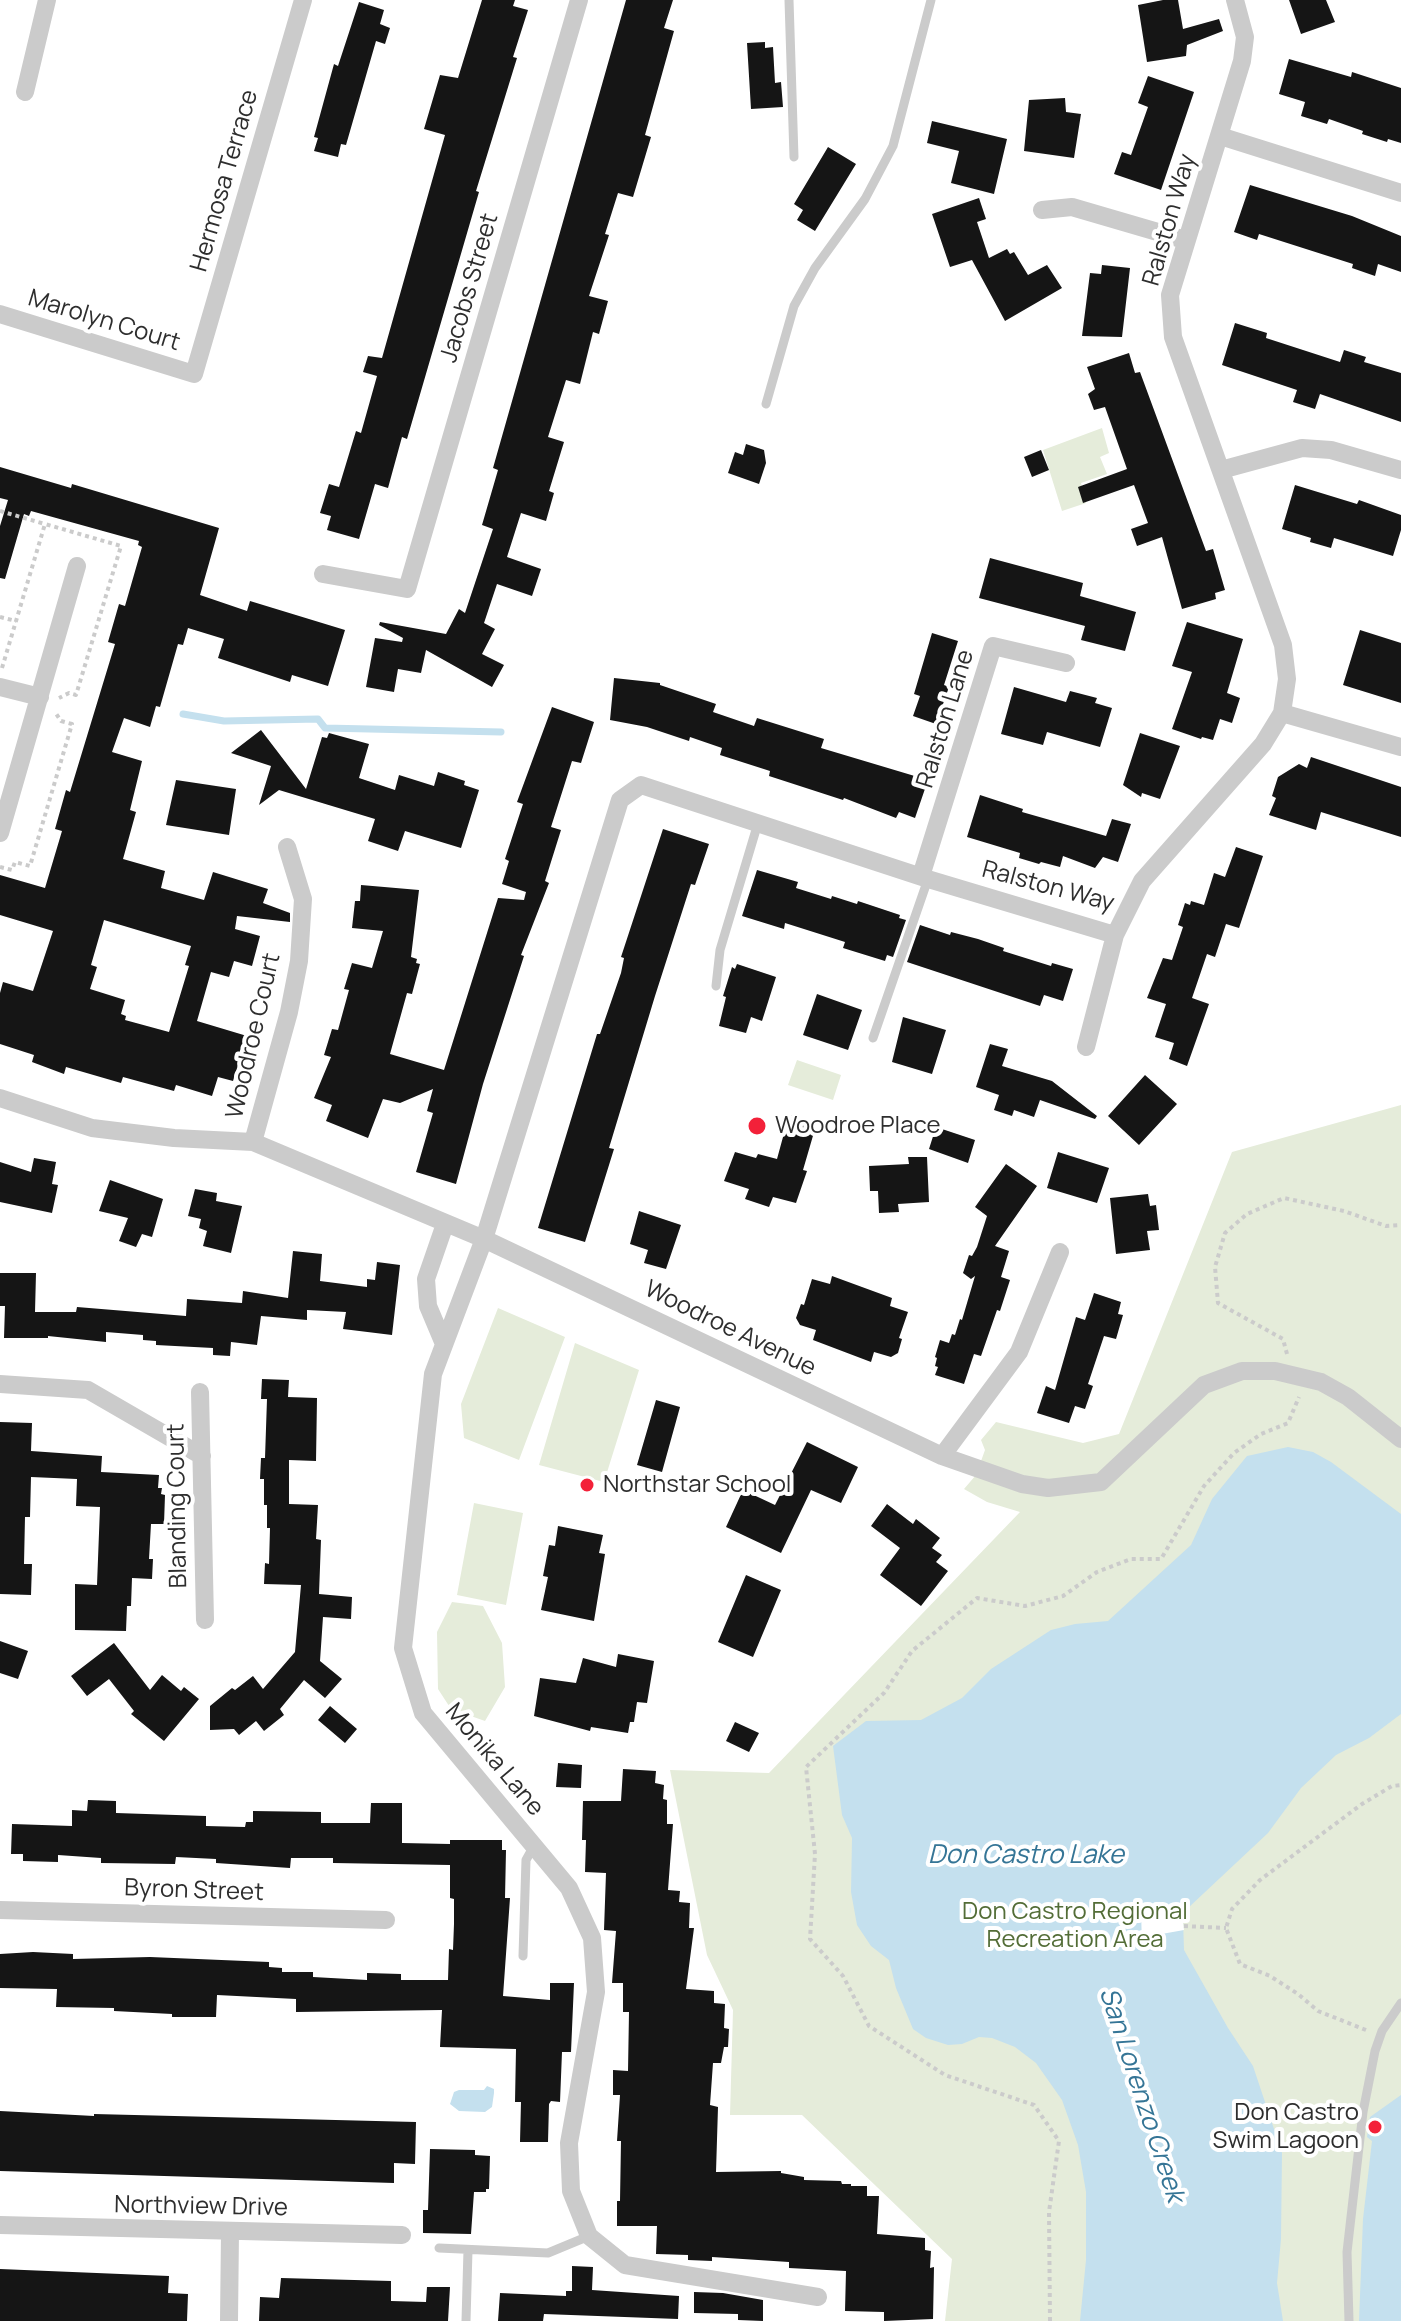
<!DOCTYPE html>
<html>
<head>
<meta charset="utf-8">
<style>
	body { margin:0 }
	canvas { display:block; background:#fff }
</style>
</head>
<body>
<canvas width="1401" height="2321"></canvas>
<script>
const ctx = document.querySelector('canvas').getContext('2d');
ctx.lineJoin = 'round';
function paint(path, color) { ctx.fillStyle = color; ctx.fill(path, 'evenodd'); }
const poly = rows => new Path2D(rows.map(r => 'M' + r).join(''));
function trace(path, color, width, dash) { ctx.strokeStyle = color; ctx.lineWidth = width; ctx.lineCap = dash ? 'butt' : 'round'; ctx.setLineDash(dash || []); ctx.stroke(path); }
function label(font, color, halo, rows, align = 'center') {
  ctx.font = font + ' Manrope,sans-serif'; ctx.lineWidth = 8; ctx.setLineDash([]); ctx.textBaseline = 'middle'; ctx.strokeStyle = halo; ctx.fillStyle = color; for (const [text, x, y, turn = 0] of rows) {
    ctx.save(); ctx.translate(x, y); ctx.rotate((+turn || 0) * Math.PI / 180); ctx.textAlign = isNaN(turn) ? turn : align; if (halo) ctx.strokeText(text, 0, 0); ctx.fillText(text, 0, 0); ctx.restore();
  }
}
paint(poly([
	[1102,428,1109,453,1100,457,1107,474,1081,483,1086,503,1062,511,1043,450],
	[797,1060,841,1075,833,1100,788,1085],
	[1401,1105,1401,2321,945,2321,952,2259,802,2115,730,2115,733,2010,707,1955,670,1770,769,1773,1020,1512,987,1502,964,1489,976,1475,985,1450,981,1440,996,1422,1083,1443,1119,1434,1232,1152],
	[498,1308,565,1337,519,1460,464,1438,461,1404],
	[575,1343,639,1370,604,1482,539,1465],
	[474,1503,523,1513,506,1605,457,1595],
	[452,1602,483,1606,502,1643,505,1687,485,1721,451,1709,438,1689,437,1632]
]), '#e5ecda');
paint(poly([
	[1288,1447,1313,1452,1331,1462,1401,1514,1401,1714,1369,1738,1336,1755,1301,1788,1268,1833,1188,1908,1183,1919,1184,1950,1228,2028,1253,2066,1282,2153,1281,2239,1277,2283,1283,2321,1080,2321,1086,2260,1086,2192,1078,2145,1062,2100,1036,2063,1015,2047,992,2038,979,2037,962,2044,948,2045,926,2038,913,2029,896,1988,889,1960,871,1946,857,1925,851,1892,852,1838,842,1815,833,1746,866,1721,921,1720,962,1698,991,1669,1051,1630,1075,1624,1108,1621,1191,1545,1212,1499,1247,1456],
	[487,2086,494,2089,494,2093,492,2107,485,2112,459,2111,450,2104,454,2092,459,2090,484,2090],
	[1401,2095,1401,2321,1359,2321,1363,2219,1372,2141,1367,2137,1370,2117]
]), '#c4e0ee');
paint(poly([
	[1155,1907,1155,1919,1183,1922,1184,1930,1156,1935,1156,1947,1142,1948,1141,1908]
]), '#fff');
trace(poly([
	[183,714,224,721,318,719,325,728,501,732]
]), '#c4e0ee', 7);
paint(poly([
	[482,0,515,0,513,6,528,10,513,57,517,58,476,191,479,192,407,439,402,437,388,488,375,484,359,539,327,530,331,516,320,513,329,484,339,487,356,431,361,433,377,376,363,372,368,356,382,358,430,188,445,135,424,129,440,75,458,78],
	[626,0,673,0,664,28,674,31,645,135,651,137,633,197,618,193,605,234,609,235,589,296,608,301,599,334,593,332,580,384,566,380,548,437,564,442,549,491,554,493,546,521,521,513,507,557,541,569,532,596,497,584,484,623,495,629,482,654,504,665,492,687,426,650,421,673,398,669,394,692,366,687,375,638,402,642,403,638,379,625,380,622,446,634,459,609,465,613,493,529,482,525,498,470,493,468],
	[1163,0,1178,0,1183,29,1219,19,1223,31,1187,45,1186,56,1147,62,1138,5],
	[1289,0,1326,0,1335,22,1301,34],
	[359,2,384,10,380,24,390,28,385,44,376,41,346,145,341,144,338,157,314,151,318,138,314,137,334,64,338,66],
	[765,42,765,48,773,47,775,83,781,82,783,107,751,109,747,43],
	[1289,59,1351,77,1352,72,1401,88,1401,143,1388,139,1387,142,1362,134,1363,131,1329,119,1327,124,1301,116,1305,102,1279,94],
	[1148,76,1194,92,1161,190,1114,174,1122,152,1131,155,1148,107,1138,103],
	[1065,98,1066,112,1081,114,1074,158,1024,151,1029,100],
	[932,121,1007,139,994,194,951,183,959,151,927,143],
	[828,147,856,164,815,231,797,220,803,210,794,204],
	[1250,185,1352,216,1401,236,1401,272,1378,264,1375,276,1352,268,1353,264,1259,234,1257,240,1234,232],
	[979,198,986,219,977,222,989,258,1007,249,1010,254,1014,252,1028,275,1047,265,1062,288,1005,321,972,260,950,267,932,214],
	[1102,265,1130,268,1122,337,1082,336,1090,273,1101,274],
	[1235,323,1267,333,1266,338,1340,362,1344,350,1366,357,1364,362,1401,373,1401,422,1320,394,1315,409,1293,402,1297,390,1222,365],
	[1129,353,1135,373,1140,372,1206,551,1213,549,1225,590,1215,593,1216,599,1182,609,1162,537,1137,546,1131,529,1148,523,1134,485,1083,503,1078,487,1127,469,1105,407,1094,410,1088,394,1095,389,1087,367],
	[746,444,764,450,766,463,759,484,728,473,735,452,743,455],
	[1041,450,1049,470,1032,477,1024,457],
	[0,467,71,488,72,484,219,528,200,595,247,611,250,601,345,630,328,686,292,675,290,682,218,658,224,639,188,628,183,645,178,644,160,707,156,706,150,727,124,718,112,752,142,761,130,810,136,812,123,859,165,871,161,888,204,900,213,872,268,889,263,903,290,913,290,922,237,916,235,929,260,936,252,966,234,961,229,977,211,972,197,1021,247,1036,233,1081,218,1077,212,1096,176,1085,174,1091,123,1077,121,1083,66,1067,64,1074,32,1062,34,1055,0,1044,0,993,3,982,33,991,53,931,0,915,0,875,45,888,62,831,55,829,66,790,70,792,115,644,108,642,119,604,125,606,142,547,138,545,139,541,31,511,29,516,24,514,5,579,0,578,0,526,8,500,0,498],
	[104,920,191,946,185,965,189,966,169,1032,125,1020,126,1016,121,1014,125,1000,90,989,97,967,91,965],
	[1295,485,1357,504,1359,500,1401,515,1401,530,1393,556,1334,538,1331,548,1310,542,1311,538,1282,529],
	[990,558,1083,583,1080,596,1136,612,1125,651,1081,640,1085,626,979,598],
	[1187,622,1243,639,1227,693,1240,698,1232,723,1220,719,1213,740,1202,737,1201,739,1172,729,1192,672,1172,666],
	[1360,630,1401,643,1401,703,1343,685],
	[932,633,958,641,944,685,949,687,936,724,913,716,920,696,914,694],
	[614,678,660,683,660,685,716,704,713,712,754,726,757,718,824,739,821,748,928,780,915,818,899,812,896,818,844,798,843,800,769,776,770,771,720,755,722,748,690,737,689,741,647,727,610,720],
	[1014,687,1066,702,1070,691,1097,698,1095,703,1112,708,1100,747,1047,732,1043,745,1001,734],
	[552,707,594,722,581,763,572,761,551,827,561,830,545,881,549,883,521,955,524,956,483,1084,456,1184,416,1172,433,1113,427,1111,433,1089,400,1103,383,1099,368,1138,326,1121,332,1105,314,1098,331,1057,324,1055,332,1029,338,1030,349,990,344,989,352,963,372,968,383,931,352,928,355,901,360,901,361,885,419,890,411,957,417,959,416,963,420,964,412,994,407,993,390,1054,444,1070,498,898,524,900,526,892,502,884,509,861,505,859,523,804,517,802],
	[261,730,306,789,322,737,327,738,329,733,369,744,359,778,395,790,399,775,434,786,438,772,465,781,464,785,479,790,461,848,405,831,398,851,368,841,375,819,279,790,259,805,271,766,231,753],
	[1140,733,1180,746,1160,799,1142,793,1141,797,1123,785],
	[1311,757,1401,787,1401,837,1321,812,1316,830,1269,815,1276,798,1272,796,1278,777,1299,764,1307,768],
	[176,780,236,789,229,835,166,825],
	[980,795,1023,809,1022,812,1106,836,1112,819,1131,824,1118,862,1103,857,1095,868,1063,856,1060,867,1041,862,1039,864,1019,858,1020,853,967,837],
	[663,829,709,844,695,885,691,884,655,996,609,1148,614,1149,585,1242,538,1228,597,1034,600,1034,621,973,624,958,621,957],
	[1236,847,1263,856,1239,928,1226,924,1215,957,1207,954,1192,998,1209,1004,1187,1066,1169,1059,1174,1043,1155,1037,1166,1004,1147,998,1163,958,1172,960,1183,927,1178,925,1185,903,1190,905,1191,901,1204,905,1214,873,1225,877],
	[757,870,798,882,796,888,831,899,832,896,857,904,858,901,900,915,899,918,906,920,893,957,887,955,885,961,843,948,845,942,785,923,784,929,742,916],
	[920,925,950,935,951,932,978,939,1004,948,1003,951,1051,966,1052,963,1073,969,1063,1001,1044,995,1040,1006,907,962],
	[737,964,776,977,762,1021,751,1017,746,1033,719,1026,726,997,723,996,732,967,735,969],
	[817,994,862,1010,848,1050,803,1035],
	[903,1017,946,1030,932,1074,892,1062],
	[990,1044,1008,1049,1002,1066,1052,1081,1097,1116,1095,1119,1040,1100,1034,1117,1014,1110,1012,1116,994,1110,999,1095,976,1087],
	[1145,1075,1177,1104,1139,1145,1108,1116],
	[789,1115,817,1122,803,1170,807,1171,796,1203,773,1197,769,1207,745,1199,749,1189,724,1181,735,1152,756,1158,758,1154,777,1159],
	[936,1127,975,1140,968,1163,929,1149],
	[1058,1152,1109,1168,1097,1203,1047,1188],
	[908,1157,927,1157,929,1202,898,1204,899,1212,879,1213,878,1191,870,1191,869,1166,909,1164],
	[34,1158,56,1162,52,1184,58,1185,52,1213,0,1202,0,1162,31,1172],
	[1006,1164,1037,1186,995,1246,1009,1251,1001,1277,1010,1280,1000,1311,997,1310,981,1356,974,1354,964,1384,935,1375,938,1367,935,1366,937,1358,935,1357,940,1340,949,1343,952,1334,955,1335,960,1319,962,1320,975,1276,971,1279,963,1273,969,1255,972,1256,977,1247,987,1216,975,1207],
	[110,1180,163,1199,152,1237,142,1234,136,1247,119,1241,128,1218,99,1211],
	[195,1189,217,1193,216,1201,242,1206,231,1253,203,1246,207,1231,199,1228,201,1219,188,1216],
	[1148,1194,1150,1206,1156,1205,1159,1230,1147,1231,1150,1250,1116,1254,1110,1198],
	[639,1211,681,1225,666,1269,644,1263,648,1250,630,1244],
	[293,1251,322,1254,320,1281,367,1287,367,1279,375,1280,377,1262,400,1265,392,1335,343,1329,346,1312,307,1310,307,1320,261,1316,257,1345,231,1342,230,1356,213,1355,213,1348,156,1345,156,1341,143,1340,143,1335,106,1332,106,1342,48,1336,48,1338,4,1338,5,1306,0,1306,0,1273,36,1273,35,1312,76,1312,77,1307,186,1316,187,1299,242,1303,243,1291,288,1298],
	[832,1276,892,1298,890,1306,908,1312,899,1338,902,1339,898,1353,891,1357,874,1352,871,1362,813,1340,816,1330,800,1325,796,1318,801,1304,804,1305,812,1279,830,1284],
	[1094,1293,1121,1302,1118,1314,1123,1315,1116,1339,1104,1336,1088,1384,1093,1386,1085,1409,1075,1406,1069,1423,1037,1413,1046,1386,1055,1390,1076,1317,1085,1320],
	[262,1379,289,1380,288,1397,317,1398,316,1461,289,1460,289,1504,318,1505,316,1539,321,1540,319,1594,352,1597,351,1619,323,1617,320,1661,342,1679,325,1698,304,1680,280,1709,284,1715,264,1731,256,1721,239,1735,234,1729,210,1730,210,1706,232,1688,235,1690,253,1676,263,1689,295,1652,301,1585,264,1584,265,1563,269,1564,270,1528,267,1528,267,1505,264,1505,264,1479,260,1479,261,1458,265,1458,267,1399,261,1399],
	[656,1400,680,1407,662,1472,637,1465],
	[0,1422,32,1423,31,1451,102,1456,101,1472,159,1475,158,1488,162,1488,161,1494,165,1495,164,1524,151,1524,149,1559,153,1559,152,1579,132,1578,131,1606,127,1606,126,1631,75,1630,75,1584,97,1585,100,1507,76,1506,77,1479,31,1477,30,1517,25,1517,24,1564,32,1564,31,1595,0,1594],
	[807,1442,858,1467,841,1503,811,1490,781,1553,726,1527,743,1490,775,1505],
	[887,1504,913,1524,916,1519,940,1538,932,1548,942,1555,936,1562,948,1571,921,1606,880,1575,900,1548,871,1526],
	[558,1526,603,1535,599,1553,605,1554,594,1621,541,1610,548,1577,543,1576,549,1545,555,1546],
	[746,1575,781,1590,753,1657,718,1642],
	[0,1641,28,1651,18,1679,0,1673],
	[114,1643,150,1690,162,1675,181,1691,184,1687,199,1699,164,1741,131,1714,134,1711,109,1679,87,1696,71,1676],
	[618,1654,654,1661,647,1703,637,1702,634,1722,630,1722,628,1733,591,1727,590,1731,534,1716,540,1678,576,1683,583,1658,616,1667],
	[330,1706,357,1729,345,1743,318,1720],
	[735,1722,759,1733,749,1752,726,1741],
	[558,1763,582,1765,581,1788,556,1787],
	[623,1769,656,1771,655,1783,664,1785,663,1799,667,1800,667,1824,673,1824,668,1890,680,1891,679,1902,690,1903,689,1928,694,1928,686,1989,714,1991,714,2003,725,2004,724,2028,729,2029,728,2047,724,2047,721,2063,713,2063,710,2105,718,2107,716,2172,781,2171,781,2173,804,2177,804,2180,841,2181,842,2184,851,2184,851,2186,867,2186,867,2196,879,2196,877,2234,925,2238,925,2250,931,2251,930,2268,934,2267,933,2319,884,2321,884,2312,845,2311,846,2271,789,2268,789,2262,712,2257,712,2261,688,2260,688,2255,656,2254,657,2226,617,2226,617,2201,620,2201,621,2141,617,2141,620,2095,613,2095,613,2070,628,2071,629,2012,623,2012,623,1983,612,1983,616,1931,604,1930,606,1873,585,1872,586,1840,582,1840,583,1801,621,1801],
	[88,1800,116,1801,116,1813,206,1816,206,1826,245,1827,246,1822,253,1822,253,1811,321,1812,321,1823,370,1823,371,1803,402,1803,402,1843,450,1844,450,1840,502,1840,502,1850,506,1850,505,1898,510,1898,503,1996,550,2000,550,1983,574,1983,571,2052,562,2052,560,2102,551,2101,549,2104,548,2142,520,2142,521,2102,515,2102,516,2049,440,2047,442,2010,296,2012,296,1999,217,1995,216,2017,172,2017,172,2014,114,2011,114,2008,56,2007,57,1989,0,1988,0,1954,33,1952,73,1954,73,1959,150,1957,269,1962,269,1967,282,1968,282,1972,313,1972,313,1977,367,1980,367,1973,401,1974,401,1980,448,1980,449,1949,453,1950,454,1924,454,1899,450,1898,450,1865,333,1863,333,1858,291,1858,290,1868,216,1863,216,1859,176,1857,175,1864,101,1863,101,1858,58,1855,58,1862,23,1861,23,1854,11,1854,12,1824,72,1826,72,1810,87,1811],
	[0,2111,94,2116,94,2114,416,2122,415,2164,394,2163,394,2183,0,2171],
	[430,2149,475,2150,475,2155,490,2156,489,2189,486,2189,486,2192,474,2192,471,2234,423,2233,423,2210,428,2210],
	[572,2266,593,2267,592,2290,679,2296,678,2319,544,2314,543,2321,498,2321,500,2293,566,2296,566,2291,572,2291],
	[0,2269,169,2276,168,2293,188,2294,187,2321,0,2321],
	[281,2278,391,2281,391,2301,426,2302,427,2287,450,2287,448,2321,259,2321,260,2297,279,2298],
	[694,2292,723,2293,763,2300,763,2321,738,2320,738,2314,694,2313]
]), '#151515');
trace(poly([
	[0,511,45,524],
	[0,617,16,621],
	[2,668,45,524,121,546,76,695,69,693,59,698],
	[0,867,12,870,15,862,30,866,72,724,61,721,55,712],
	[1287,1354,1283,1339,1218,1303,1215,1267,1225,1233,1247,1214,1284,1198,1344,1211,1386,1226,1401,1225],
	[1184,1926,1226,1928],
	[1366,2030,1318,2011,1298,1994,1270,1976,1240,1964,1226,1928,1232,1909,1260,1880,1362,1804,1392,1786,1401,1785],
	[1050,2321,1049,2212,1059,2141,1034,2105,945,2075,869,2026,843,1976,810,1939,815,1854,806,1767,884,1693,912,1651,977,1598,1025,1606,1063,1596,1097,1572,1131,1559,1161,1559,1204,1486,1234,1453,1261,1434,1288,1423,1299,1397]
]), '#cbcbcb', 4, [4, 4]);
trace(poly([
	[789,0,794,157],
	[766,404,794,306,815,268,865,199,893,146,931,0],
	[716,986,720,950,758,823],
	[873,1038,928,879],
	[523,1956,526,1860,535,1844],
	[439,2248,548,2253,589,2236],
	[466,2321,468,2250],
	[1349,2321,1347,2252,1363,2112,1375,2051,1382,2031,1401,2003]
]), '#cbcbcb', 9);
trace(poly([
	[25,92,47,0],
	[1220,136,1401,193],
	[1042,210,1072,207,1185,240],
	[0,314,194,374,303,0],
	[1221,470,1302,448,1331,450,1401,470],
	[323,574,407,589,579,0],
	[0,687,40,697],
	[1282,713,1401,747],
	[0,833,77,566],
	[921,876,993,646,1066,663],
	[1086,1047,1115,935,1142,881,1263,744,1282,713,1287,679,1283,645,1173,337,1170,295,1242,61,1245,37,1235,0],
	[0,1098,92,1128,174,1138,253,1142,484,1239,942,1456,1022,1484,1048,1488,1101,1482,1204,1385,1242,1371,1275,1371,1321,1382,1348,1397,1401,1439],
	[253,1142,289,1012,299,961,303,899,287,847],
	[444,1344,428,1306,426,1279,445,1224],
	[0,1384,88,1390,202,1456],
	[200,1392,205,1620],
	[942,1456,1019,1352,1060,1252],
	[0,1910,386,1920],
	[0,2225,402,2235],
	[818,2297,625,2265,589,2236,571,2191,569,2143,596,1992,592,1938,569,1888,423,1713,403,1648,433,1374,484,1239,620,800,641,785,928,879,1115,935],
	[229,2321,230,2232]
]), '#cbcbcb', 18);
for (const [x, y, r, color] of [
	[757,1126,10,"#f32139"],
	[587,1485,8,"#f32139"],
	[1375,2127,8,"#f32139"]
]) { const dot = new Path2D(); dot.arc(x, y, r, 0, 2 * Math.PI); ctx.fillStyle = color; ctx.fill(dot); trace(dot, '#fff', 3); }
label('24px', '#2e2e2e', '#fff', [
	["Hermosa Terrace",225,181,-74],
	["Ralston Way",1170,220,-74],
	["Jacobs Street",470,288,-74],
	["Marolyn Court",104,321,17],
	["Ralston Lane",946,719,-73],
	["Ralston Way",1048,887,15],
	["Woodroe Court",254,1036,-77],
	["Woodroe Avenue",730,1329,26],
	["Blanding Court",178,1506,-91],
	["Monika Lane",494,1760,50],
	["Byron Street",194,1891,2],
	["Northview Drive",201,2207,1]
]);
label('24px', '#2e2e2e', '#fff', [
	["Woodroe Place",775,1126],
	["Northstar School",603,1485],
	["Don Castro",1359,2113,"right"],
	["Swim Lagoon",1359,2141,"right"]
], 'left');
label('24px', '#536d37', '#fff', [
	["Don Castro Regional",1075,1912],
	["Recreation Area",1075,1940]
]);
label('italic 26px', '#357596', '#fff', [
	["Don Castro Lake",1026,1856],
	["San Lorenzo Creek",1141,2095,72]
]);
</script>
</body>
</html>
